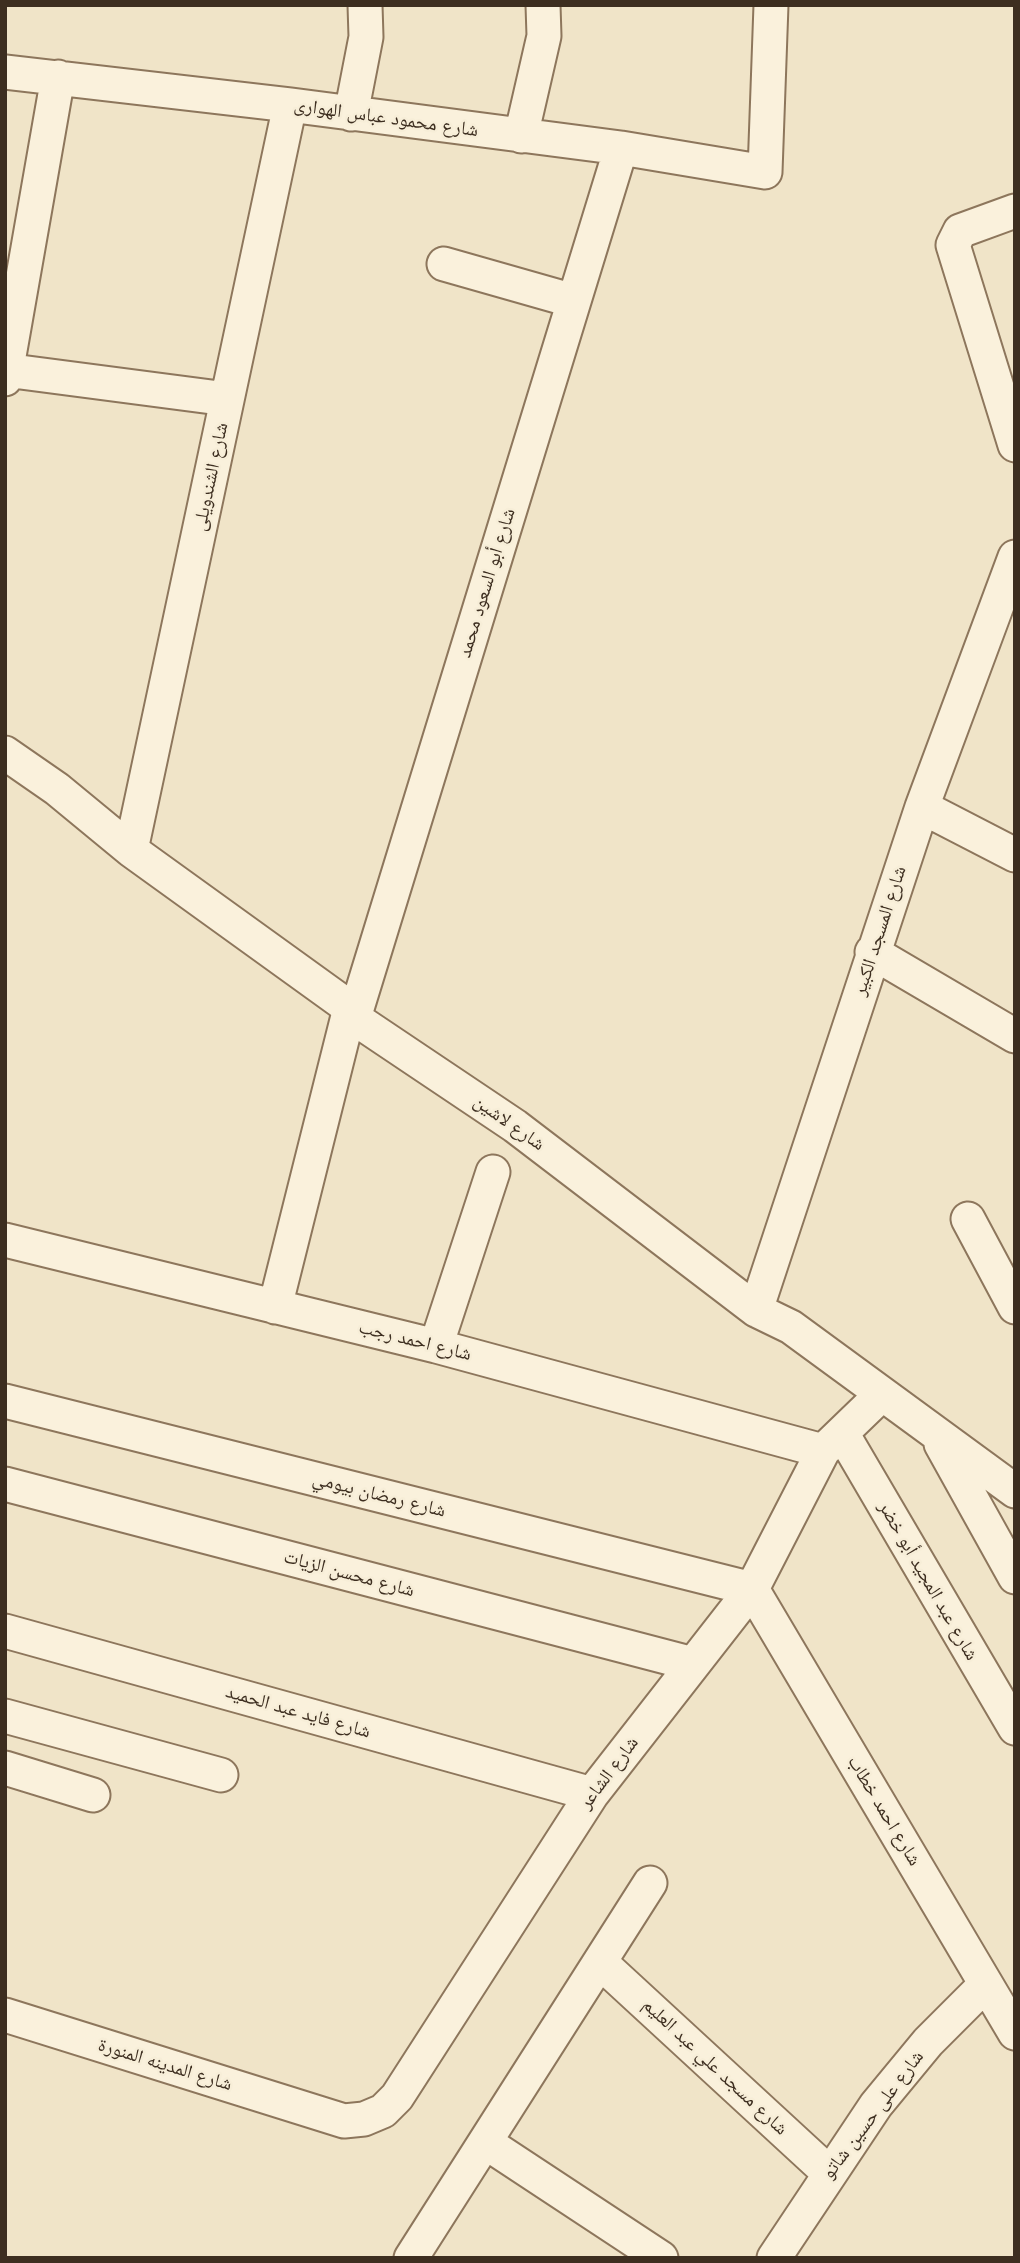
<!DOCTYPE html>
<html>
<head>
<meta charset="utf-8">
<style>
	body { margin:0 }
	#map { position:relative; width:1020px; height:2263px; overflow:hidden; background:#f0e4c8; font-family:"Libre Baskerville",serif }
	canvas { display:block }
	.frame { position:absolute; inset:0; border:7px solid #3d2e20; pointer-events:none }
</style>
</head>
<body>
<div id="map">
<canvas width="1020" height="2263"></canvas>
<div class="frame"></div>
</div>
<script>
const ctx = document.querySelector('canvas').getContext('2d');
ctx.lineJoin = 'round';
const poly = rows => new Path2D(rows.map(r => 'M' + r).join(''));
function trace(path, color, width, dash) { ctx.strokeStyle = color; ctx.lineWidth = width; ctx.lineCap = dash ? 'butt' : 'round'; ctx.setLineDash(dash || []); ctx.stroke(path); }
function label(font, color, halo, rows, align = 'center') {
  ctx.font = font + ' "Libre Baskerville","Noto Naskh Arabic",serif'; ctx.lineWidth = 5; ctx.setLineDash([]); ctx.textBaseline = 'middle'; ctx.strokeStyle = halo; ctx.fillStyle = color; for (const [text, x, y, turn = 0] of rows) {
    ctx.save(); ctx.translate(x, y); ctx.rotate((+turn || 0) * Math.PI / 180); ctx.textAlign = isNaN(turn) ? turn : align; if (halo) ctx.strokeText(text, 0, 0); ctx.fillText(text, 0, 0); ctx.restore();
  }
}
const minor = poly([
	[5,72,290,105,621,148,765,172,771,5],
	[351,114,366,37,365,5],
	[521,136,544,36,543,5],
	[1015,211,960,231,953,245,1015,445],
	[444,264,574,301],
	[5,370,227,399],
	[5,379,58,77],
	[5,753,57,789,131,850,350,1008,354,1018,515,1126,756,1310,791,1327,1015,1491],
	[922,807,1015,855],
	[131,850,290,105],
	[872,952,1015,1036],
	[354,1018,621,148],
	[968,1219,1015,1307],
	[5,1240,436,1346,823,1451],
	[275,1307,350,1008],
	[756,1310,922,807,1015,557],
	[436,1346,493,1172],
	[5,1401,752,1589,1015,2033],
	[842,1433,1015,1728],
	[941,1444,1015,1577],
	[5,1484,693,1664],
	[5,1631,592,1794],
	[5,1716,221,1775],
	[5,1768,93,1795],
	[600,1962,829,2173],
	[5,2015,344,2121,364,2119,383,2111,397,2097,592,1794,752,1589,823,1451,881,1395],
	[485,2142,661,2258],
	[411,2258,650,1883],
	[774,2258,876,2105,928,2042,986,1984]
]);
trace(minor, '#8d765c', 37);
trace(minor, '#faf1dc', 33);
label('19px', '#3d2e20', '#f7eed8', [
	["شارع محمود عباس الهوارى",386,118,8],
	["شارع الشندويلى",211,477,-78],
	["شارع أبو السعود محمد",487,583,-73],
	["شارع المسجد الكبير",880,931,-72],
	["شارع لاشين",509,1123,35],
	["شارع احمد رجب",415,1341,14],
	["شارع رمضان بيومي",379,1495,14],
	["شارع محسن الزيات",349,1574,15],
	["شارع عبد المجيد أبو خضر",928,1581,60],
	["شارع فايد عبد الحميد",298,1712,16],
	["شارع الشاعر",609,1773,-53],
	["شارع احمد خطاب",884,1811,59],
	["شارع المدينه المنورة",165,2065,17],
	["شارع مسجد علي عبد العليم",715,2067,43],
	["شارع على حسين شاتو",873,2115,-53]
]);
</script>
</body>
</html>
